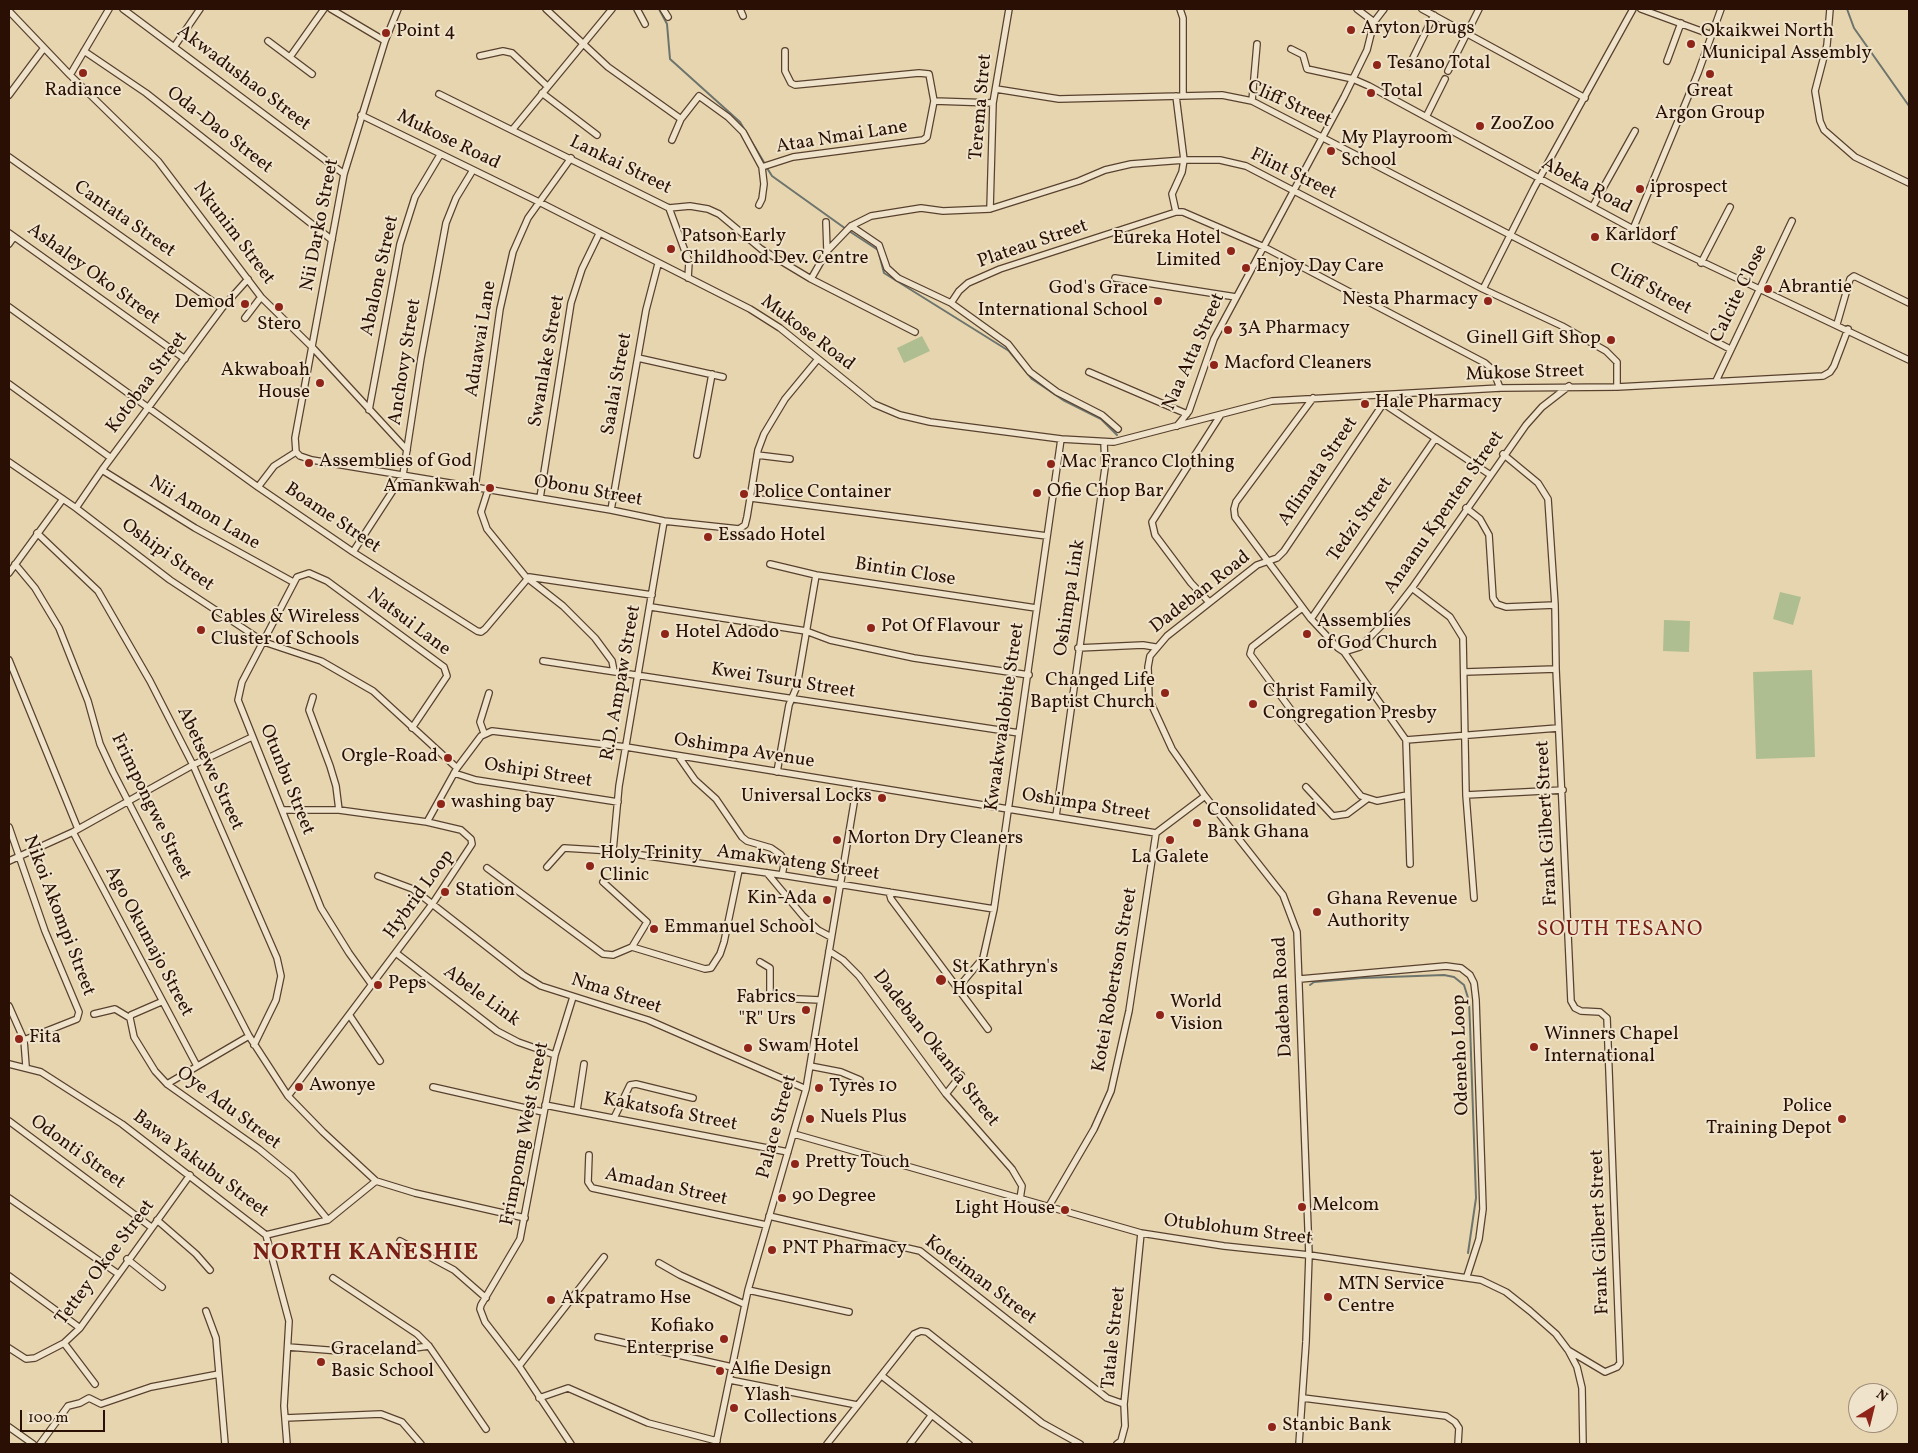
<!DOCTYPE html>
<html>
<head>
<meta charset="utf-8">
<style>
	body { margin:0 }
	#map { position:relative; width:1918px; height:1453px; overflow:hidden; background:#e7d5af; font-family:Vollkorn,serif }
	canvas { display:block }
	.frame { position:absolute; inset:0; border:10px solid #2a1004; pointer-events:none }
	.north { position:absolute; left:1848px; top:1383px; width:50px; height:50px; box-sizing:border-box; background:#efe4cb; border:1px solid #a08f7b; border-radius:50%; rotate:36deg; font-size:14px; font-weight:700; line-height:20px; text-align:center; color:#2a1004 }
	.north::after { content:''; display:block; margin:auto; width:18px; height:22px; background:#8f2418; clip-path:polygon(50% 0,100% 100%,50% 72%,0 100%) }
	.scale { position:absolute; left:20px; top:1410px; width:85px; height:22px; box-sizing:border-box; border:2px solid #2a1004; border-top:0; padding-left:6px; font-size:15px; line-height:18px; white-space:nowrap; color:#2a1004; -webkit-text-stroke:4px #efe4cb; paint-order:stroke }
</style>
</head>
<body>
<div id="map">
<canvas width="1918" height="1453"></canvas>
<div class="frame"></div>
<div class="north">N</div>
<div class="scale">100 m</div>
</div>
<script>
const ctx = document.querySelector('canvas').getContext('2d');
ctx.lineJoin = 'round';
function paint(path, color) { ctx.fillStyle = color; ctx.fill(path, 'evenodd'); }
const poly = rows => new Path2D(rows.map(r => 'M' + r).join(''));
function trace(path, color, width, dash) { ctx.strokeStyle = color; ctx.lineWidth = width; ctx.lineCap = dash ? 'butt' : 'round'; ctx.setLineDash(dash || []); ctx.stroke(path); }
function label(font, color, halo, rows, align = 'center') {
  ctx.font = font + ' Vollkorn,serif'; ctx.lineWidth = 4; ctx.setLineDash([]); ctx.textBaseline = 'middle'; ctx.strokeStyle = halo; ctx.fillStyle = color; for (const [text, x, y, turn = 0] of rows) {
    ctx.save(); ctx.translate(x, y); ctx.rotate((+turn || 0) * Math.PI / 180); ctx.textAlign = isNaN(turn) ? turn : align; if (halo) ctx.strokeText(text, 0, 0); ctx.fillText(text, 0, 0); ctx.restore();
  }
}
paint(poly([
	[922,336,930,351,904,363,897,348],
	[1780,592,1801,597,1793,625,1773,619],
	[1664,620,1690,621,1689,652,1663,651],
	[1812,670,1815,757,1756,759,1753,672]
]), '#afbe90');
trace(poly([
	[659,9,667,24,670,59,740,122,765,164],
	[1847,9,1854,28,1909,106],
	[767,168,772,176,846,229],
	[849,231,878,250,884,273,1009,351,1032,379,1063,400,1101,419,1117,435],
	[1310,985,1314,982,1362,978,1444,975,1454,977,1464,985,1469,1001,1470,1025,1476,1198,1468,1253]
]), '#6d746d', 2);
const minor = poly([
	[123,9,344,174],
	[331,9,385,41],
	[546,9,608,67,681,119],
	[637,9,645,24],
	[663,9,668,17],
	[740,9,743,16],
	[1180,9,1183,18,1183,95],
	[1357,9,1374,22],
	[1422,9,1585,98],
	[1641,9,1712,35],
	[1830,9,1827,45,1815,91,1820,121,1824,130,1855,157,1909,183],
	[9,11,70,75,158,161,261,297,313,348,407,450],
	[268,41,312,74],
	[174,47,200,9],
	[1291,49,1303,55,1307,69,1353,79,1369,86,1633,229,1909,360],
	[84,51,146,93,332,240],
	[480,56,503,51,512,53,547,86],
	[290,57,324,9],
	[1667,61,1681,23],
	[1409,66,1434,15],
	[1448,71,1479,9],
	[70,75,109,9],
	[996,89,1059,99,1222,95,1252,101,1730,349],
	[542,93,597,135],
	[439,94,669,208,690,206,708,209,719,214,761,249,811,279,915,332],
	[9,95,44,48],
	[934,101,993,103],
	[1252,101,1257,44],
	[361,115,539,202,750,309,780,328,874,404,900,415,930,422,1061,439,1114,442,1272,401,1500,388,1617,387,1823,376,1830,372,1834,366,1848,329],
	[1426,117,1445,79],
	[513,129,612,9],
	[672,140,681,119,699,96,728,117,743,132,762,167,793,157,923,140,927,137,934,101,929,74,919,73,795,85,791,83,785,71,785,51],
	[9,157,222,308],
	[759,205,762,199,764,184,762,167],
	[1593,206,1635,131],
	[669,208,689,262,688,278],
	[990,209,993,103,1009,9],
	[1176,212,1172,194,1182,172,1184,160,1176,96],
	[826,222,827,251],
	[851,226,879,245,887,268,898,278,951,303,1008,344,1030,372,1057,392,1102,415,1118,429],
	[1633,229,1698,73,1721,9],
	[9,233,185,359],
	[9,244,14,237],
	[1701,263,1730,207],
	[1115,278,1236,297],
	[811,279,827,251,851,226,871,216,921,208,943,211,990,209,1079,181,1105,170,1131,164,1184,160,1220,160,1246,166,1483,289,1562,326,1606,351,1617,362,1617,387],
	[1483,289,1534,188,1633,9],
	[951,303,959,291,968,283,1000,269,1176,212,1183,212,1264,247,1485,363,1493,370,1500,388],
	[9,307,258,487,353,552,477,631,481,632,485,629,529,577,652,595],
	[245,318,261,297],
	[1837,324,1850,279,1854,276,1909,303],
	[638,358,723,377],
	[1089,372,1187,414],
	[1716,381,1792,221],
	[9,384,111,458],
	[1313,398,1236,502,1234,509,1235,517,1311,619,1338,648,1344,652,1406,740,1410,864],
	[1384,404,1489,474],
	[369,410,400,244,415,197,440,155],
	[1177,426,1189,411,1214,339,1344,97,1367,50,1374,22,1384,9],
	[296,452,300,456,312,460,611,510,664,521,739,529,745,525,747,517,758,450,764,434,785,399,818,359],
	[296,452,295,438,344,174,385,41,398,9],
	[1503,454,1538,483,1548,499,1555,605,1556,669,1571,1001,1575,1008,1581,1011,1600,1012,1607,1018,1620,1363,1617,1367,1605,1372,1568,1350],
	[697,455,712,374],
	[757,455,790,459],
	[9,462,76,508,170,580,264,642,321,661,373,691,457,768],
	[102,470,195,528,293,582],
	[258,487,274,466,296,452],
	[475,488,500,309,513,252,528,218,571,158],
	[488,490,481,512,487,529,526,577,563,606,595,638,612,661,614,671],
	[540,498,571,303,582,269,599,234],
	[751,498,1047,536],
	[76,508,102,470,222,308,248,279],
	[1466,508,1480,519,1489,535,1493,598,1497,604,1506,607,1555,605],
	[611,510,646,310,658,264],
	[37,533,98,591,150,681,193,765,277,958,281,976,276,1000,254,1045],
	[353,552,403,475,421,358,446,223,456,198,473,170],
	[15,564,35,588,59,628,88,701,100,744,113,772,249,1036,288,1096,323,1132,376,1181,415,1193,525,1218],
	[770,564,816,575,1036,608],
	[9,573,63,499],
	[1412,588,1450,617,1463,638,1466,795,1474,898],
	[1209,602,1191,583,1155,535,1152,522,1220,416],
	[651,607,806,631,830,640,914,658,1029,675],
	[1302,608,1252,647,1250,654,1297,718,1361,796,1377,801,1407,795],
	[1311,619,1435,439],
	[1078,648,1143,645,1155,647],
	[1344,652,1360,647,1388,619,1412,588,1526,425,1542,407,1569,386],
	[9,660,78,829],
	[543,661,1019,733],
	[1465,672,1556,669],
	[313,697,309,710,330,766,336,786,339,810],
	[484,733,480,722,489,693],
	[1406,740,1558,728],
	[679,757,695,780,716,799,742,837,747,841,771,848,781,855,784,865,782,875],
	[777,772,789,705,797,686,816,575],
	[454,773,476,780,618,802],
	[1306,787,1333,816,1347,814,1367,799],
	[1466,795,1563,790],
	[284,810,339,810,427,822,461,830,471,839,472,844,433,903,288,1096],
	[1056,816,1105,468,1104,442],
	[427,822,457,768,481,736,492,731,626,747,1156,833,1205,796],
	[9,827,45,931,79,1012,77,1019,24,1040],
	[73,832,197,1066],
	[613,851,619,786,664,521],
	[9,861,73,832,193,765,252,737],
	[547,867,564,848,613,851,782,875,994,909],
	[487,868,603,954,613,955,632,947,705,969,711,968,720,954,724,942,739,870],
	[767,873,803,916,818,930,831,937],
	[378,876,413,889,523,975,541,986,648,1020,806,1089],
	[603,882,647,922,632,947],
	[889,892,891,899,988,1029],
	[829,951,843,960,859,976,946,1094,1012,1169,1022,1186,1020,1199],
	[396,953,497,1031,518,1042,555,1055],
	[760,962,770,968,770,996,776,998,820,1000],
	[1300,979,1446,966,1461,968,1470,975,1474,983,1476,1000,1483,1209,1479,1239,1467,1276],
	[372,985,349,953,321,908,238,700,242,682,297,577,309,573,327,581,444,667,447,676,412,728],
	[957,989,983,958,994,909,1061,439],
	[161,1002,131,1015,130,1018,134,1037,155,1071,167,1084,259,1149,292,1176,328,1220],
	[9,1006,24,1040,26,1066],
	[94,1014,115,1009,130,1018],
	[350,1016,380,1061],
	[9,1064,41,1072,122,1124,266,1235,289,1321,284,1406,287,1444],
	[810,1066,841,1072,860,1080],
	[167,1084,249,1036],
	[433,1087,543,1112],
	[946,1094,961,1075],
	[545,1105,788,1152],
	[577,1110,584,1064],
	[614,1118,630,1085,636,1084,693,1098],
	[9,1121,151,1227],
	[794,1134,1141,1233,1224,1246,1309,1255,1481,1280,1506,1292,1530,1311,1556,1334,1568,1350,1577,1367,1582,1388,1583,1444],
	[589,1155,588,1182,592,1188,766,1225],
	[9,1198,117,1273],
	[1049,1206,1094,1129,1111,1091,1129,1011,1156,833],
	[769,1216,920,1251,1107,1398,1124,1404],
	[157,1220,196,1254,210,1270],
	[266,1235,328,1220,376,1181],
	[400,1241,454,1270,486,1298],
	[127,1259,162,1287],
	[659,1263,680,1275,744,1304],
	[9,1276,80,1328],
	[333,1278,417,1334,429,1346,486,1429],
	[748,1290,849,1312],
	[206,1311,216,1338,225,1444],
	[598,1337,732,1367],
	[64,1343,95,1384],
	[288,1347,340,1351,393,1351,429,1346],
	[9,1348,26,1359,35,1358,64,1343,80,1328,190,1175],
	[519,1366,604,1257],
	[882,1376,969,1444],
	[730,1380,857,1405],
	[539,1398,568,1388,648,1423,717,1441],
	[1303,1398,1446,1416,1455,1422,1459,1428,1458,1444],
	[285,1418,381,1414,402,1422,421,1444],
	[9,1427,33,1444],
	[40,1444,68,1406,80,1403,89,1398,101,1404,151,1387,219,1374],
	[571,1444,519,1366,485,1322,480,1309,481,1305,520,1239,555,1055,573,997],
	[716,1444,748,1290,806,1089,857,785],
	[827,1444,914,1334,921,1331,927,1332,1042,1423,1080,1444],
	[910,1444,931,1416],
	[1117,1444,1121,1441,1125,1426,1124,1404,1141,1233],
	[1299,1444,1306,1342,1309,1255,1297,932,1283,895,1205,796,1172,749,1149,699,1148,667,1150,656,1167,636,1257,565,1277,558,1284,551,1389,395]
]);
trace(minor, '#59412f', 8);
trace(minor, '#efe4cb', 5.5);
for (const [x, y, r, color] of [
	[1351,30,5,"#8f2418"],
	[386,33,5,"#8f2418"],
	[1691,44,5,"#8f2418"],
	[1377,65,5,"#8f2418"],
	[83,73,5,"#8f2418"],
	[1710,74,5,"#8f2418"],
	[1371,93,5,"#8f2418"],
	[1480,126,5,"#8f2418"],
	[1331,151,5,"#8f2418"],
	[1640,189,5,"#8f2418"],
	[1595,237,5,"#8f2418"],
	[671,249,5,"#8f2418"],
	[1231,251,5,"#8f2418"],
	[1246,268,5,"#8f2418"],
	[1768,289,5,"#8f2418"],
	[1158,301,5,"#8f2418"],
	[1488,301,5,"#8f2418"],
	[245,304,5,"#8f2418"],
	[279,307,5,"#8f2418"],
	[1228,330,5,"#8f2418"],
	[1611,340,5,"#8f2418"],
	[1214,365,5,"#8f2418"],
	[320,383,5,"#8f2418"],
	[1365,404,5,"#8f2418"],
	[309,463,5,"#8f2418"],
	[1051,464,5,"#8f2418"],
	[490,488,5,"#8f2418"],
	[1037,493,5,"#8f2418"],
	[744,494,5,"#8f2418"],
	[708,537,5,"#8f2418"],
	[871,628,5,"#8f2418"],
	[201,630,5,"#8f2418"],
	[665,634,5,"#8f2418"],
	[1307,634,5,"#8f2418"],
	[1165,693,5,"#8f2418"],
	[1253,704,5,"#8f2418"],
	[448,758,5,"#8f2418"],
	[882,798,5,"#8f2418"],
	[441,804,5,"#8f2418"],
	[1197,823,5,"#8f2418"],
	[837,840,5,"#8f2418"],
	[1170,840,5,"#8f2418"],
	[590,866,5,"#8f2418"],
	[445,892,5,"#8f2418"],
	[827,900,5,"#8f2418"],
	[1317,912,5,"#8f2418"],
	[654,929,5,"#8f2418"],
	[941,980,6,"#8f2418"],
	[378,985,5,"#8f2418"],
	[806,1010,5,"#8f2418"],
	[1160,1015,5,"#8f2418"],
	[19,1039,5,"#8f2418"],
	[1534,1047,5,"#8f2418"],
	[748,1048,5,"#8f2418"],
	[299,1087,5,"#8f2418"],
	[819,1088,5,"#8f2418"],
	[810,1119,5,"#8f2418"],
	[1842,1119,5,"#8f2418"],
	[795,1164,5,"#8f2418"],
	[782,1198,5,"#8f2418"],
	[1302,1207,5,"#8f2418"],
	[1065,1210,5,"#8f2418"],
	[772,1250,5,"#8f2418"],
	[1328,1297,5,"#8f2418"],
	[551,1300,5,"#8f2418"],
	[724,1339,5,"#8f2418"],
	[321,1362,5,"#8f2418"],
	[720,1371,5,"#8f2418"],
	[734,1408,5,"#8f2418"],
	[1272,1427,5,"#8f2418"]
]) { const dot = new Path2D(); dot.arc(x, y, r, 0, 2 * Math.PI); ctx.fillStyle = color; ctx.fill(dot); trace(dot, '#efe4cb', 2); }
label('19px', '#2a1004', '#efe4cb', [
	["Aryton Drugs",1361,30],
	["Point 4",396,33],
	["Okaikwei North",1701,33],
	["Municipal Assembly",1701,55],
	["Tesano Total",1387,65],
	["Radiance",83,92,"center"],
	["Total",1381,93],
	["Great",1710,93,"center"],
	["Argon Group",1710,115,"center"],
	["ZooZoo",1490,126],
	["My Playroom",1341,140],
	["School",1341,162],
	["iprospect",1650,189],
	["Karldorf",1605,237],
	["Patson Early",681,238],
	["Childhood Dev. Centre",681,260],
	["Eureka Hotel",1221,240,"right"],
	["Limited",1221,262,"right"],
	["Enjoy Day Care",1256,268],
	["Abrantie",1778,289],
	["God's Grace",1148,290,"right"],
	["International School",1148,312,"right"],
	["Nesta Pharmacy",1478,301,"right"],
	["Demod",235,304,"right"],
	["Stero",279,326,"center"],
	["3A Pharmacy",1238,330],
	["Ginell Gift Shop",1601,340,"right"],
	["Macford Cleaners",1224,365],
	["Akwaboah",310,372,"right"],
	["House",310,394,"right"],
	["Hale Pharmacy",1375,404],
	["Assemblies of God",319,463],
	["Mac Franco Clothing",1061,464],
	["Amankwah",480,488,"right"],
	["Ofie Chop Bar",1047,493],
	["Police Container",754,494],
	["Essado Hotel",718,537],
	["Cables & Wireless",211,619],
	["Cluster of Schools",211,641],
	["Assemblies",1317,623],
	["of God Church",1317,645],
	["Pot Of Flavour",881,628],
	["Hotel Adodo",675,634],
	["Changed Life",1155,682,"right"],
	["Baptist Church",1155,704,"right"],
	["Christ Family",1263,693],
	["Congregation Presby",1263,715],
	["Orgle-Road",438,758,"right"],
	["Universal Locks",872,798,"right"],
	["washing bay",451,804],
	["Consolidated",1207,812],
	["Bank Ghana",1207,834],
	["Morton Dry Cleaners",847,840],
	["Holy Trinity",600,855],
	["Clinic",600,877],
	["La Galete",1170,859,"center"],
	["Station",455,892],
	["Kin-Ada",817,900,"right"],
	["Ghana Revenue",1327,901],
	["Authority",1327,923],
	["Emmanuel School",664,929],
	["St. Kathryn's",952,969],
	["Hospital",952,991],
	["Peps",388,985],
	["Fabrics",796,999,"right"],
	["\"R\" Urs",796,1021,"right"],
	["World",1170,1004],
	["Vision",1170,1026],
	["Winners Chapel",1544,1036],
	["International",1544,1058],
	["Fita",29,1039],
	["Swam Hotel",758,1048],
	["Awonye",309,1087],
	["Tyres 10",829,1088],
	["Police",1832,1108,"right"],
	["Training Depot",1832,1130,"right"],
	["Nuels Plus",820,1119],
	["Pretty Touch",805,1164],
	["90 Degree",792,1198],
	["Melcom",1312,1207],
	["Light House",1055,1210,"right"],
	["PNT Pharmacy",782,1250],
	["MTN Service",1338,1286],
	["Centre",1338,1308],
	["Akpatramo Hse",561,1300],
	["Kofiako",714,1328,"right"],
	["Enterprise",714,1350,"right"],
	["Graceland",331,1351],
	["Basic School",331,1373],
	["Alfie Design",730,1371],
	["Ylash",744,1397],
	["Collections",744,1419],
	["Stanbic Bank",1282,1427]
], 'left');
label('19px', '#2a1004', '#efe4cb', [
	["Akwadushao Street",243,79,37],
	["Cliff Street",1289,105,24],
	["Terema Stret",982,107,-85],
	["Oda-Dao Street",219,131,38],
	["Ataa Nmai Lane",842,138,-9],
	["Mukose Road",448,141,26],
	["Lankai Street",620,166,26],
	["Flint Street",1293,175,26],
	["Abeka Road",1586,187,28],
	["Cantata Street",124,220,35],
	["Nii Darko Street",321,225,-79],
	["Nkunim Street",233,234,53],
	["Plateau Street",1033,245,-19],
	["Ashaley Oko Street",93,275,36],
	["Abalone Street",381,276,-78],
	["Cliff Street",1650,290,28],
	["Calcite Close",1740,294,-64],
	["Mukose Road",807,334,37],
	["Aduawai Lane",482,339,-81],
	["Naa Atta Street",1195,352,-66],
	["Swanlake Street",548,361,-80],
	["Anchovy Street",406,362,-81],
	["Mukose Street",1525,374,-2],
	["Kotobaa Street",148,383,-53],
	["Saalai Street",618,384,-80],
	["Aflimata Street",1319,472,-56],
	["Obonu Street",588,492,10],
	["Anaanu Kpenten Street",1445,513,-55],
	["Nii Amon Lane",204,514,31],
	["Boame Street",332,519,34],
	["Tedzi Street",1361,520,-55],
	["Oshipi Street",167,556,36],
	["Bintin Close",905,573,9],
	["Dadeban Road",1201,593,-38],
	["Oshimpa Link",1071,598,-81],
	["Natsui Lane",408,623,37],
	["Kwei Tsuru Street",783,682,9],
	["R.D. Ampaw Street",622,683,-80],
	["Kwaakwaalobite Street",1006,717,-82],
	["Oshimpa Avenue",744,752,9],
	["Abetsewe Street",209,769,65],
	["Oshipi Street",538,774,9],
	["Otunbu Street",286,780,68],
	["Oshimpa Street",1086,806,9],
	["Frimpongwe Street",150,807,64],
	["Frank Gilbert Street",1548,823,-93],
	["Amakwateng Street",798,864,8],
	["Hybrid Loop",420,895,-54],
	["Nikoi Akompi Street",58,916,69],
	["Ago Okumajo Street",148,942,62],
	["Kotei Robertson Street",1116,980,-80],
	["Nma Street",616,995,18],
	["Abele Link",481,997,36],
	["Dadeban Road",1284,997,-93],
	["Dadeban Okanta Street",935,1049,52],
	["Odeneho Loop",1462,1055,-92],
	["Oye Adu Street",228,1109,37],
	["Kakatsofa Street",670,1113,11],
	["Palace Street",778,1127,-75],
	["Frimpomg West Street",526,1134,-79],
	["Odonti Street",77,1153,36],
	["Bawa Yakubu Street",200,1165,37],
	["Amadan Street",666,1188,12],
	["Otublohum Street",1238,1231,7],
	["Frank Gilbert Street",1601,1232,-92],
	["Tettey Okoe Street",106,1263,-53],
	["Koteiman Street",980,1281,37],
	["Tatale Street",1115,1338,-84]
]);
ctx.letterSpacing = '1px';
label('21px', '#7a1f14', '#efe4cb', [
	["SOUTH TESANO",1620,931]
]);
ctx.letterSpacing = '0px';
ctx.letterSpacing = '1px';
label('bold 24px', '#7a1f14', '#efe4cb', [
	["NORTH KANESHIE",366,1255]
]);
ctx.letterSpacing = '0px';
</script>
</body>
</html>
